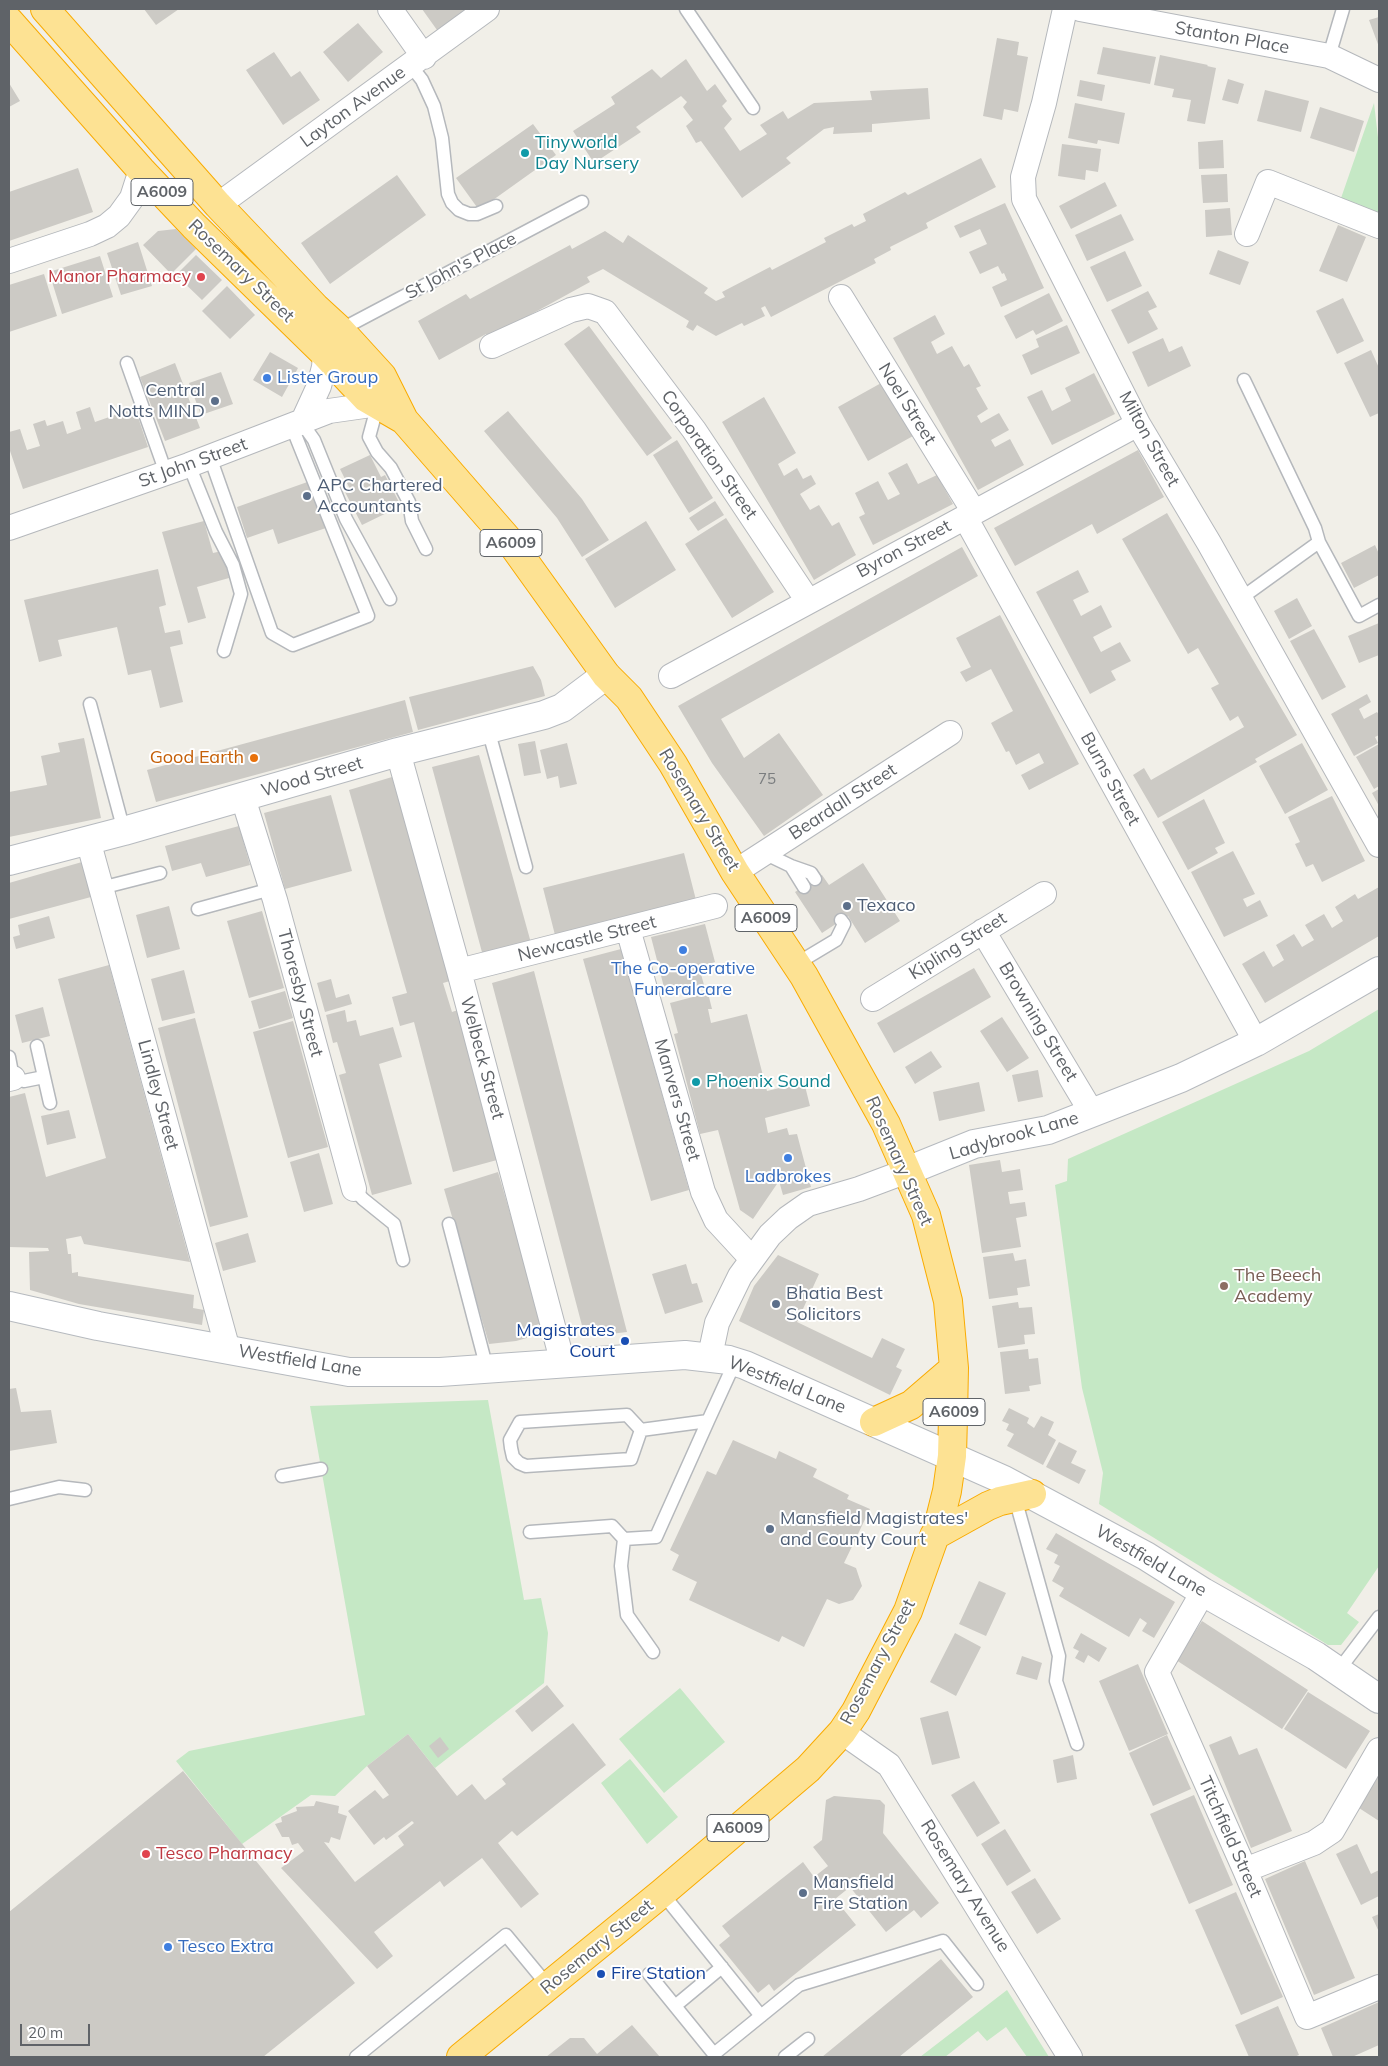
<!DOCTYPE html>
<html>
<head>
<meta charset="utf-8">
<style>
	body { margin:0 }
	#map { position:relative; width:1388px; height:2066px; overflow:hidden; background:#f1efe8; font-family:Mulish,sans-serif }
	canvas { display:block }
	.frame { position:absolute; inset:0; border:10px solid #5f6368; pointer-events:none }
	.scale { position:absolute; left:20px; top:2024px; width:70px; height:22px; box-sizing:border-box; border:2px solid #5f6368; border-top:0; padding-left:6px; font-size:15px; line-height:18px; white-space:nowrap; color:#5f6368; -webkit-text-stroke:4px #fff; paint-order:stroke }
</style>
</head>
<body>
<div id="map">
<canvas width="1388" height="2066"></canvas>
<div class="frame"></div>
<div class="scale">20 m</div>
</div>
<script>
const ctx = document.querySelector('canvas').getContext('2d');
ctx.lineJoin = 'round';
function paint(path, color) { ctx.fillStyle = color; ctx.fill(path, 'evenodd'); }
const poly = rows => new Path2D(rows.map(r => 'M' + r).join(''));
function trace(path, color, width, dash) { ctx.strokeStyle = color; ctx.lineWidth = width; ctx.lineCap = dash ? 'butt' : 'round'; ctx.setLineDash(dash || []); ctx.stroke(path); }
function label(font, color, halo, rows, align = 'center') {
  ctx.font = font + ' Mulish,sans-serif'; ctx.lineWidth = 4; ctx.setLineDash([]); ctx.textBaseline = 'middle'; ctx.strokeStyle = halo; ctx.fillStyle = color; for (const [text, x, y, turn = 0] of rows) {
    ctx.save(); ctx.translate(x, y); ctx.rotate((+turn || 0) * Math.PI / 180); ctx.textAlign = isNaN(turn) ? turn : align; if (halo) ctx.strokeText(text, 0, 0); ctx.fillText(text, 0, 0); ctx.restore();
  }
}
paint(poly([
	[1374,103,1379,146,1379,218,1340,201],
	[1379,1009,1379,1566,1347,1613,1359,1622,1341,1645,1328,1645,1099,1504,1103,1473,1082,1388,1055,1185,1067,1181,1068,1159,1309,1051],
	[488,1400,524,1600,541,1598,548,1633,544,1683,435,1768,408,1734,367,1766,335,1796,311,1795,242,1844,176,1761,189,1751,365,1715,310,1406],
	[680,1688,725,1742,664,1793,619,1739],
	[630,1759,678,1817,647,1844,601,1783],
	[1007,1990,1049,2057,1027,2057,1006,2027,987,2041,978,2031,945,2057,920,2057]
]), '#c5e8c5');
paint(poly([
	[144,9,179,9,156,25],
	[422,9,464,9,465,10,437,30],
	[1379,17,1379,47,1369,20],
	[358,23,383,52,348,82,323,52],
	[997,38,1019,42,1017,55,1028,57,1018,112,1004,109,1002,120,983,116],
	[1103,47,1156,57,1150,84,1097,74],
	[274,52,291,77,300,71,320,100,283,125,246,70],
	[1160,55,1208,65,1207,66,1216,68,1205,124,1187,121,1191,100,1172,97,1174,89,1154,85],
	[686,59,707,91,715,84,727,101,722,106,732,119,724,128,740,151,767,134,760,125,783,111,788,119,814,103,872,100,870,91,928,88,930,119,872,124,872,132,833,134,834,127,824,129,786,158,791,163,742,198,701,141,696,143,686,126,693,120,683,107,687,102,681,96,636,127,641,132,594,163,573,131,615,104,611,97,652,69,661,78],
	[1228,79,1244,84,1238,104,1222,100],
	[1080,80,1105,85,1102,101,1077,96],
	[9,83,20,101,9,107],
	[1265,90,1309,101,1301,132,1257,121],
	[1075,103,1125,113,1119,144,1098,140,1097,144,1068,138],
	[1320,107,1364,121,1354,152,1310,138],
	[533,124,556,155,479,210,456,178],
	[1223,140,1224,168,1199,169,1198,142],
	[1062,144,1101,149,1098,172,1086,170,1085,180,1058,176],
	[981,158,996,187,926,223,928,228,890,247,891,250,874,259,876,263,771,317,765,306,761,308,765,316,744,326,742,323,716,336,697,325,693,331,686,327,689,321,603,269,587,277,590,282,488,338,486,334,439,360,418,321,466,294,470,299,570,245,572,249,605,231,623,243,628,235,708,288,704,293,716,301,725,297,722,292,770,267,772,270,826,242,824,238,852,224,854,227,866,221,863,214,905,192,908,195],
	[78,168,93,212,9,241,9,192],
	[1227,174,1228,202,1203,203,1201,175],
	[397,175,426,215,330,284,301,243],
	[1105,182,1117,206,1071,229,1059,206],
	[1005,203,1044,288,1001,307,992,287,1007,280,1004,273,1002,274,998,266,980,274,969,252,987,244,980,229,960,238,954,226],
	[1230,208,1232,235,1206,237,1205,210],
	[1121,214,1134,240,1087,261,1075,235],
	[1338,225,1366,237,1347,282,1319,271],
	[176,229,196,249,171,274,143,245,158,231],
	[138,242,152,286,121,295,107,253],
	[1218,250,1249,262,1240,285,1209,274],
	[1125,251,1142,286,1107,302,1090,267],
	[196,255,222,280,202,300,176,275],
	[100,256,113,297,62,314,49,272],
	[44,274,57,316,9,332,9,285],
	[227,286,255,315,230,339,202,311],
	[1148,291,1157,307,1148,311,1158,329,1128,344,1111,310],
	[1049,293,1063,321,1036,335,1033,330,1016,339,1004,316],
	[1343,298,1364,341,1337,354,1316,311],
	[935,315,945,334,931,342,937,354,952,346,964,367,969,364,981,386,976,388,988,409,977,416,981,423,999,413,1009,430,991,440,995,447,1010,439,1024,465,978,490,893,338],
	[1067,325,1080,353,1031,375,1022,355,1039,347,1036,339],
	[589,326,672,438,647,456,564,344],
	[1163,338,1169,352,1182,346,1191,366,1148,387,1132,352],
	[1371,350,1379,368,1379,413,1370,417,1344,363],
	[270,352,298,368,282,397,253,380],
	[175,363,200,428,165,441,140,377],
	[221,372,233,404,201,415,189,383],
	[1094,373,1115,414,1052,445,1027,397,1042,390,1052,411,1071,401,1065,388],
	[883,382,913,436,868,461,838,407],
	[764,397,796,453,778,464,784,476,797,468,803,479,811,475,816,484,800,494,810,510,819,505,832,526,839,522,856,555,814,580,722,422],
	[90,407,95,422,135,408,148,447,23,489,9,448,9,432,20,429,27,450,40,446,33,424,45,420,47,426,63,421,67,434,81,429,76,412],
	[508,411,582,499,609,540,582,557,557,518,484,431],
	[677,440,713,498,689,513,653,455],
	[1138,450,1164,497,1097,534,1092,524,1015,566,994,528],
	[370,455,381,477,385,475,401,506,362,525,345,492,350,489,340,469],
	[907,463,918,484,937,475,953,504,873,545,859,517,865,514,855,493,878,481,888,500,900,494,888,473],
	[313,480,329,527,278,544,273,529,247,538,237,507],
	[715,501,724,515,698,531,689,518],
	[1167,513,1297,735,1255,759,1257,762,1158,818,1133,775,1144,768,1151,780,1244,727,1238,716,1230,721,1211,688,1219,684,1198,648,1188,654,1122,539],
	[726,518,774,592,732,618,685,544],
	[204,521,213,553,222,551,229,578,197,587,206,618,188,623,162,532],
	[646,521,676,570,615,608,585,559],
	[1375,545,1379,554,1379,575,1354,588,1341,563],
	[962,547,978,576,721,719,744,758,779,733,823,795,764,836,712,763,678,706],
	[158,569,166,605,159,607,165,633,180,630,183,644,170,647,183,702,160,708,151,670,128,675,117,627,58,640,62,656,39,662,24,600],
	[1078,570,1089,592,1073,600,1081,616,1101,605,1112,627,1093,637,1101,652,1120,642,1131,661,1111,671,1116,680,1090,694,1036,592],
	[1297,598,1312,626,1289,639,1274,611],
	[1000,615,1079,764,1029,790,1021,775,1044,763,1039,753,1016,765,1009,751,1006,752,991,723,1013,711,991,669,966,682,960,672,971,667,956,638],
	[1379,623,1379,655,1359,663,1348,636],
	[1314,629,1346,687,1322,700,1290,641],
	[533,666,541,680,545,696,418,730,409,697],
	[1367,694,1371,702,1359,709,1364,719,1377,712,1379,715,1379,735,1375,737,1378,743,1354,756,1331,714],
	[405,700,413,732,156,802,147,770],
	[84,738,101,818,9,837,9,792,47,785,41,756,60,752,58,743],
	[535,741,541,773,524,776,518,744],
	[567,743,577,784,560,788,558,776,547,779,540,750],
	[1302,743,1328,790,1285,814,1259,766],
	[1379,744,1379,786,1374,789,1356,757],
	[479,755,531,943,483,956,432,767],
	[392,777,450,981,443,983,452,1012,458,1010,497,1160,453,1172,414,1022,400,1026,392,997,407,993,349,790],
	[1379,789,1379,806,1372,793],
	[331,795,352,871,285,889,264,813],
	[1332,796,1365,861,1322,882,1313,864,1306,867,1295,844,1300,842,1288,817],
	[1204,799,1225,843,1215,848,1218,853,1188,870,1162,822],
	[239,826,250,865,206,877,201,863,172,871,165,846],
	[1233,851,1255,894,1243,899,1247,907,1260,900,1268,916,1224,937,1191,872],
	[684,853,696,900,555,935,543,888],
	[82,862,91,897,9,919,9,883],
	[863,863,900,921,865,943,848,916,822,933,795,892,822,875,829,885],
	[1379,887,1379,936,1265,1003,1242,964,1264,951,1273,967,1284,960,1276,945,1294,934,1302,947,1314,940,1305,925,1324,914,1332,928,1343,921,1335,907,1355,894,1358,899],
	[169,906,180,949,147,958,136,915],
	[262,911,284,988,249,998,227,921],
	[49,916,55,938,16,949,13,937,20,935,18,925],
	[705,924,715,962,699,967,704,985,666,995,651,937],
	[621,949,689,1190,651,1201,583,959],
	[109,965,190,1262,84,1244,81,1236,66,1239,68,1254,71,1254,72,1273,78,1272,78,1276,194,1295,193,1308,204,1310,202,1325,79,1304,30,1290,29,1252,49,1251,48,1248,9,1247,9,1097,25,1093,46,1177,106,1158,58,979],
	[974,968,991,997,894,1053,877,1023],
	[184,970,195,1013,162,1021,151,979],
	[534,971,627,1332,585,1337,492,983],
	[331,979,336,998,349,994,352,1004,325,1012,317,983],
	[285,991,293,1018,259,1029,251,1001],
	[708,993,712,1009,708,1009,711,1023,747,1014,767,1091,804,1082,810,1106,765,1118,768,1133,787,1128,789,1135,797,1134,811,1187,783,1195,779,1181,753,1219,740,1210,718,1130,700,1134,674,1034,678,1033,670,1003],
	[43,1007,50,1036,22,1043,15,1015],
	[345,1010,347,1022,356,1020,360,1036,393,1027,402,1057,379,1064,412,1184,372,1195,339,1075,346,1073,337,1042,333,1043,326,1015],
	[1002,1017,1029,1058,1007,1072,980,1031],
	[195,1018,248,1217,210,1227,158,1028],
	[293,1021,328,1147,288,1158,253,1032],
	[931,1051,942,1067,915,1084,905,1067],
	[1038,1070,1043,1097,1018,1102,1012,1075],
	[979,1082,985,1111,939,1121,933,1092],
	[69,1110,76,1138,47,1145,41,1116],
	[319,1153,333,1204,304,1212,290,1162],
	[1000,1160,1002,1172,1020,1169,1023,1190,1008,1192,1010,1204,1025,1202,1027,1216,1016,1218,1021,1247,982,1253,969,1165],
	[498,1172,542,1323,524,1329,527,1338,516,1341,489,1344,444,1189],
	[248,1233,256,1262,223,1271,215,1243],
	[1013,1253,1015,1261,1026,1259,1030,1286,1017,1288,1018,1295,989,1299,983,1257],
	[778,1255,819,1274,797,1322,872,1358,882,1338,905,1349,896,1367,902,1370,890,1395,739,1321,754,1286],
	[686,1264,692,1284,697,1283,703,1302,665,1314,652,1274],
	[1018,1302,1019,1308,1032,1307,1035,1334,1024,1335,1025,1344,998,1348,992,1306],
	[1028,1349,1029,1359,1038,1358,1041,1384,1029,1386,1030,1391,1005,1394,1000,1352],
	[16,1388,21,1412,51,1410,57,1443,9,1451,9,1389],
	[1009,1408,1029,1418,1027,1423,1034,1428,1041,1416,1054,1422,1048,1435,1056,1440,1043,1465,1007,1446,1014,1434,1006,1430,1009,1424,1002,1421],
	[733,1440,776,1459,779,1451,817,1469,813,1477,849,1495,847,1499,870,1509,844,1563,856,1568,862,1586,853,1600,839,1604,827,1599,804,1647,782,1636,779,1642,689,1600,697,1582,672,1570,679,1555,670,1550,707,1471,716,1475],
	[1059,1442,1077,1451,1071,1463,1086,1470,1079,1484,1046,1467],
	[1056,1533,1175,1602,1154,1638,1142,1631,1147,1623,1140,1618,1129,1637,1059,1596,1064,1588,1052,1581,1060,1566,1054,1563,1058,1555,1046,1549],
	[979,1581,1006,1593,986,1636,959,1624],
	[1202,1621,1308,1690,1282,1729,1176,1660],
	[955,1633,981,1647,956,1696,930,1682],
	[1081,1633,1107,1648,1099,1662,1088,1655,1084,1663,1075,1658,1079,1651,1073,1648],
	[1022,1656,1042,1663,1037,1680,1016,1674],
	[1138,1664,1168,1734,1129,1751,1099,1681],
	[547,1685,564,1706,532,1732,515,1711],
	[1308,1692,1370,1731,1346,1769,1284,1729],
	[948,1711,960,1758,932,1765,920,1718],
	[573,1723,606,1765,517,1836,512,1831,498,1843,539,1894,521,1908,482,1858,444,1887,440,1881,374,1932,393,1956,377,1969,281,1868,304,1851,298,1843,292,1845,289,1837,282,1837,275,1824,282,1822,281,1817,297,1811,296,1807,314,1806,316,1801,339,1806,338,1813,347,1816,340,1840,331,1837,329,1843,324,1842,355,1882,404,1845,398,1836,414,1823,412,1821,386,1840,384,1837,374,1845,348,1811,375,1790,383,1799,389,1795,367,1766,408,1734,457,1796,472,1784,485,1800,506,1784,502,1779],
	[1167,1735,1191,1789,1153,1806,1129,1753],
	[1231,1736,1239,1755,1257,1748,1292,1831,1251,1848,1209,1745],
	[440,1737,449,1749,438,1758,429,1746],
	[1073,1755,1077,1779,1057,1783,1053,1760],
	[183,1771,355,1983,263,2057,9,2057,9,1912],
	[1379,1775,1379,1821,1359,1808],
	[974,1781,1000,1823,977,1837,951,1795],
	[1194,1795,1233,1885,1189,1904,1150,1814],
	[834,1796,880,1800,885,1805,883,1833,939,1903,921,1918,914,1910,886,1932,850,1887,835,1899,856,1925,774,1991,769,1984,758,1993,719,1945,730,1936,722,1926,803,1862,814,1877,828,1866,813,1847,822,1840,826,1800],
	[1005,1829,1031,1871,1007,1886,981,1844],
	[1357,1844,1371,1874,1379,1870,1379,1896,1361,1905,1336,1854],
	[1305,1861,1355,1978,1314,1995,1265,1879],
	[1035,1878,1061,1919,1037,1934,1011,1892],
	[1236,1892,1283,1997,1241,2015,1195,1910],
	[1379,1914,1379,1932,1372,1917],
	[941,1959,973,1997,899,2057,822,2057],
	[1379,2002,1379,2045,1352,2057,1333,2057,1321,2028],
	[1278,2006,1299,2055,1294,2057,1249,2057,1235,2025],
	[632,2025,660,2057,546,2057,570,2038,584,2038,597,2054]
]), '#cccac5');
const lane = poly([
	[686,9,753,108],
	[1329,56,1343,9],
	[411,66,422,80,434,106,442,138,448,194,452,203,459,210,469,214,477,214,496,206],
	[340,330,582,202],
	[127,363,166,473],
	[378,404,369,437,377,452,391,468,409,502,412,521,426,549],
	[302,423,314,440,346,519,390,599],
	[210,457,272,633,293,645,368,616,292,427],
	[189,465,216,532,233,565,241,594,224,651],
	[1319,542,1359,616,1379,605],
	[1240,599,1319,542,1315,528,1244,380],
	[90,704,124,831],
	[488,729,526,867],
	[764,853,791,866,811,873,815,879],
	[791,866,804,887],
	[101,888,160,873],
	[198,909,271,889],
	[796,964,836,940,844,924,841,920],
	[37,1046,50,1103],
	[9,1057,13,1078,24,1081,44,1077],
	[354,1189,363,1199,394,1224,403,1260],
	[449,1224,487,1369],
	[641,1430,627,1415,520,1422,510,1440,511,1448,513,1457,519,1463,526,1466,631,1459,641,1430,708,1421,735,1362],
	[282,1476,321,1469],
	[1015,1498,1059,1656,1056,1681,1077,1744],
	[9,1499,59,1487,85,1490],
	[530,1532,612,1526,624,1539,656,1537,708,1421],
	[624,1539,621,1566,627,1615,653,1652],
	[1338,1671,1379,1617],
	[662,1893,761,2016],
	[649,1974,714,2054,799,1985,943,1941,977,1984],
	[675,2006,722,1967],
	[356,2057,506,1935,549,1987],
	[785,2057,808,2039]
]);
const street = poly([
	[390,9,424,57],
	[1065,9,1044,103,1023,177,1024,199,1138,424,1209,543,1379,845],
	[1080,9,1329,56,1379,80],
	[218,205,487,9],
	[1247,234,1268,182,1379,226],
	[9,261,90,234,107,226,119,216,132,198,141,170],
	[841,297,974,512],
	[492,346,571,310,588,306,605,312,694,430,808,601],
	[302,423,319,386,324,367,325,354,323,339],
	[965,517,1256,1042],
	[9,528,189,465,329,411,378,404],
	[671,676,1138,424],
	[398,752,459,971,563,1364],
	[243,798,275,900,354,1189],
	[88,840,228,1350],
	[735,872,950,733],
	[628,929,703,1192,716,1220,752,1259],
	[983,931,1092,1113],
	[459,971,715,906],
	[873,999,1044,894],
	[9,1079,13,1078],
	[710,1356,717,1323,740,1276,770,1235,788,1218,808,1204,859,1189,907,1171],
	[1203,1592,1157,1672,1245,1870,1307,2017,1379,1987],
	[842,1732,889,1765,1070,2057],
	[1245,1870,1314,1843,1332,1831,1379,1750]
]);
const secondary = poly([
	[9,861,124,831,398,752,544,715,562,708,606,675],
	[907,1171,974,1144,1048,1130,1181,1078,1256,1042,1379,971],
	[9,1306,98,1326,349,1372,440,1372,685,1355,729,1360,745,1365,1004,1480,1146,1556,1203,1592,1316,1656,1379,1699]
]);
const highway = poly([
	[45,9,218,205,315,307,340,330,382,376,404,420,512,544,606,675,629,698,673,764,735,872,804,976,886,1124,926,1215,948,1301,954,1368,953,1417,952,1456,947,1491,938,1527,908,1611,856,1711,842,1732,808,1769,662,1893,461,2057],
	[9,21,141,170,194,226,325,354,366,398,404,420],
	[874,1422,911,1405,954,1368],
	[934,1536,988,1506,1000,1501,1032,1494]
]);
trace(lane, '#b5b8bc', 15);
trace(street, '#b5b8bc', 26);
trace(secondary, '#b6babf', 30);
trace(highway, '#f9ab00', 30);
trace(lane, '#fff', 12);
trace(street, '#fff', 24);
trace(secondary, '#fff', 28);
trace(highway, '#fde293', 28);
for (const [x, y, r, color] of [
	[525,153,5,"#0f9aa8"],
	[201,277,5,"#e0444e"],
	[267,378,5,"#3f7fe0"],
	[215,401,5,"#5c6f8a"],
	[307,496,5,"#5c6f8a"],
	[254,758,5,"#e8710a"],
	[847,906,5,"#5c6f8a"],
	[683,950,5,"#3f7fe0"],
	[696,1082,5,"#0f9aa8"],
	[788,1158,5,"#3f7fe0"],
	[1224,1286,5,"#8d6e63"],
	[776,1304,5,"#5c6f8a"],
	[625,1341,5,"#1a4fb4"],
	[770,1529,5,"#5c6f8a"],
	[146,1854,5,"#e0444e"],
	[803,1893,5,"#5c6f8a"],
	[168,1947,5,"#3f7fe0"],
	[601,1974,5,"#1a4fb4"]
]) { const dot = new Path2D(); dot.arc(x, y, r, 0, 2 * Math.PI); ctx.fillStyle = color; ctx.fill(dot); trace(dot, '#fff', 2); }
label('15px', '#7a7d7f', null, [
	["75",767,779]
]);
for (const [x, y, w] of [
	[162,192,62],
	[511,543,62],
	[766,918,62],
	[954,1412,62],
	[738,1828,62]
]) { const box = new Path2D(); box.roundRect(x - w / 2, y - 13.5, w, 27, 4); ctx.fillStyle = '#fff'; ctx.fill(box); trace(box, '#5f6368', 1); }
label('bold 16px', '#5f6368', null, [
	["A6009",162,192],
	["A6009",511,543],
	["A6009",766,918],
	["A6009",954,1412],
	["A6009",738,1828]
]);
label('18px', '#5f6368', '#fff', [
	["Stanton Place",1232,38,10],
	["Layton Avenue",353,107,-36],
	["St John's Place",461,266,-28],
	["Rosemary Street",241,271,44],
	["Noel Street",907,404,58],
	["Milton Street",1149,439,61],
	["Corporation Street",709,455,55],
	["St John Street",193,463,-20],
	["Byron Street",904,549,-28],
	["Wood Street",312,777,-16],
	["Burns Street",1110,779,61],
	["Beardall Street",843,802,-33],
	["Rosemary Street",699,810,59],
	["Newcastle Street",587,939,-14],
	["Kipling Street",958,946,-32],
	["Thoresby Street",300,993,75],
	["Browning Street",1038,1022,59],
	["Welbeck Street",482,1058,75],
	["Lindley Street",158,1095,75],
	["Manvers Street",677,1100,74],
	["Ladybrook Lane",1014,1136,-16],
	["Rosemary Street",899,1161,66],
	["Westfield Lane",300,1361,9],
	["Westfield Lane",787,1385,22],
	["Westfield Lane",1151,1561,30],
	["Rosemary Street",878,1662,-62],
	["Titchfield Street",1230,1837,66],
	["Rosemary Avenue",965,1886,58],
	["Rosemary Street",597,1947,-39]
]);
label('18px', '#0d838f', '#fff', [
	["Tinyworld",535,143],
	["Day Nursery",535,164],
	["Phoenix Sound",706,1082]
], 'left');
label('18px', '#be3a42', '#fff', [
	["Manor Pharmacy",191,277],
	["Tesco Pharmacy",156,1854,"left"]
], 'right');
label('18px', '#366cbe', '#fff', [
	["Lister Group",277,378],
	["The Co-operative",683,969,"center"],
	["Funeralcare",683,990,"center"],
	["Ladbrokes",788,1177,"center"],
	["Tesco Extra",178,1947]
], 'left');
label('18px', '#4e5e75', '#fff', [
	["Central",205,391,"right"],
	["Notts MIND",205,412,"right"],
	["APC Chartered",317,486],
	["Accountants",317,507],
	["Texaco",857,906],
	["Bhatia Best",786,1294],
	["Solicitors",786,1315],
	["Mansfield Magistrates'",780,1519],
	["and County Court",780,1540],
	["Mansfield",813,1883],
	["Fire Station",813,1904]
], 'left');
label('18px', '#c56008', '#fff', [
	["Good Earth",244,758]
], 'right');
label('18px', '#785e54', '#fff', [
	["The Beech",1234,1276],
	["Academy",1234,1297]
], 'left');
label('18px', '#164399', '#fff', [
	["Magistrates",615,1331],
	["Court",615,1352],
	["Fire Station",611,1974,"left"]
], 'right');
</script>
</body>
</html>
